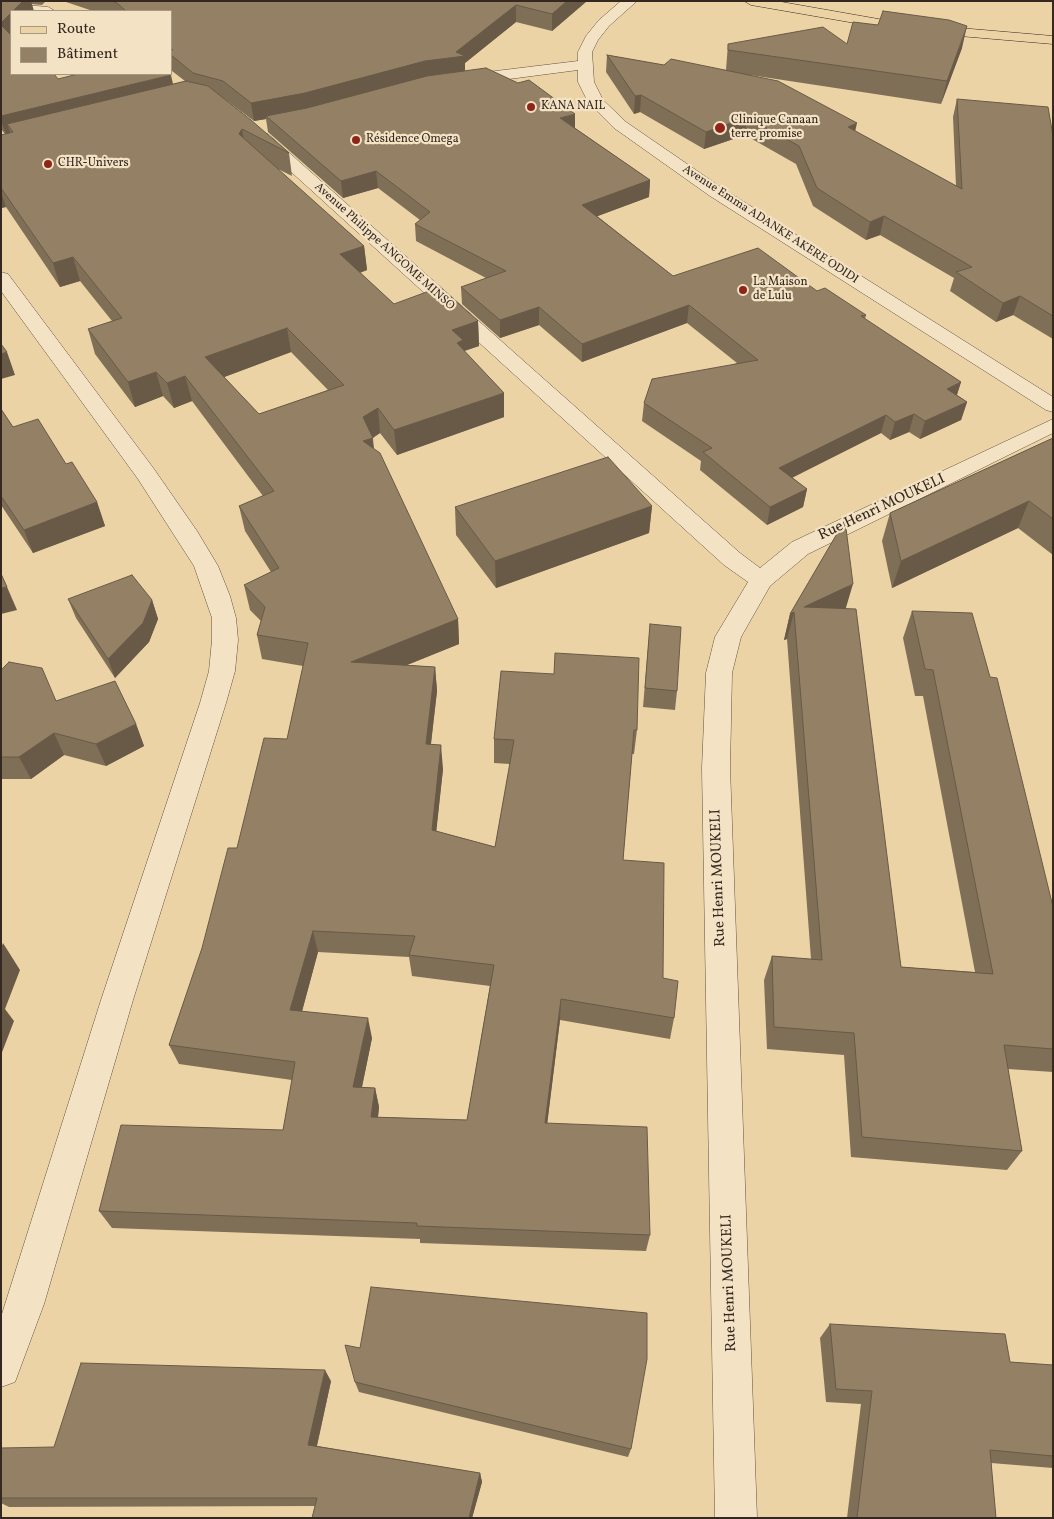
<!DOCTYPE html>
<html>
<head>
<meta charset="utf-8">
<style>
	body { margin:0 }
	#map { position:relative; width:1054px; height:1519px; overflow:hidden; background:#ecd3a5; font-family:Vollkorn,serif }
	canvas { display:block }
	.frame { position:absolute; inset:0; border:2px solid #342820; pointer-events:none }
	.legend { position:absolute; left:10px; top:10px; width:162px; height:65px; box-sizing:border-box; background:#f3e2c4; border:1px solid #a79882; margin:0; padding:6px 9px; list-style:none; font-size:15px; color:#342820 }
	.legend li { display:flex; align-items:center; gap:10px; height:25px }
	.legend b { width:25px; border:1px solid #a79882 }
</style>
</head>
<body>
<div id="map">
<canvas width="1054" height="1519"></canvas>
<div class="frame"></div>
<ul class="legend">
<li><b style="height:6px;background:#ecd3a5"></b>Route</li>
<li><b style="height:14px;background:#948165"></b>Bâtiment</li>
</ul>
</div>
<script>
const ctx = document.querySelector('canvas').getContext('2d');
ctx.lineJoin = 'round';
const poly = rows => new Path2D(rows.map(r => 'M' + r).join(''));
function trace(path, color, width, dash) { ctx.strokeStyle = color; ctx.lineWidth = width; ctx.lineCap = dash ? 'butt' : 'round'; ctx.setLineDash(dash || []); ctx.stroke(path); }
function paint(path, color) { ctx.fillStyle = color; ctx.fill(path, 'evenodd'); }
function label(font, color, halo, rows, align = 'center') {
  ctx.font = font + ' Vollkorn,serif'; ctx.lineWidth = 4.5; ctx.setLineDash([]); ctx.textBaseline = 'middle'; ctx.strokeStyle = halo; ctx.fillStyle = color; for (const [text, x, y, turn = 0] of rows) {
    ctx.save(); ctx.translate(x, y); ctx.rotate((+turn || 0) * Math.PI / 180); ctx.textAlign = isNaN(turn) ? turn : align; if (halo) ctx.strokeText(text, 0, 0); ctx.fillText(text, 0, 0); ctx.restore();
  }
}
const minor = poly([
	[621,1,637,1,609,26,598,40,592,52,594,82,603,100,626,122,722,188,1053,397,1053,412,1046,410,710,196,614,128,588,102,578,82,578,70,463,85,455,80,463,75,578,61,578,52,586,36,599,20,621,1],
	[1,3,48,7,55,11,1,11,1,3],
	[262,132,268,134,740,553,760,568,792,542,1053,419,1053,433,808,554,770,586,741,637,732,673,730,768,757,1518,715,1518,702,768,706,673,715,637,748,582,724,565,256,140,254,137,256,134,262,132],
	[1,272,8,274,154,469,197,531,218,566,230,596,236,618,238,640,235,671,226,703,133,1000,44,1304,15,1382,1,1387,1,1317,101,1000,200,703,209,671,212,640,212,618,194,566,138,479,1,291,1,272]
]);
const major = poly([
	[744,1,776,1,901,23,1053,36,1053,44,901,31,751,5,744,1]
]);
trace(minor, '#625341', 1);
trace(major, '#342820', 1);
paint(minor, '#f3e2c4');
paint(major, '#ecd3a5');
paint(poly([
	[1,1,46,1,42,5,31,4,11,11,11,74,58,79,173,84,185,81,172,71,171,71,171,11,93,11,63,1,587,1,552,31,516,22,465,63,465,71,575,128,650,180,649,197,597,216,673,276,817,291,866,315,865,319,961,382,957,395,967,402,961,420,920,439,909,432,890,440,881,433,792,477,807,489,803,507,767,525,700,470,701,461,642,421,644,403,737,363,687,323,582,362,539,325,500,338,462,304,461,287,486,278,416,241,415,224,420,220,378,188,343,198,268,132,266,119,254,121,226,100,224,99,289,153,292,176,276,168,364,246,367,270,360,273,394,304,478,321,479,346,464,351,504,393,504,417,397,455,380,433,373,438,374,449,458,619,459,644,407,665,435,667,437,691,431,744,443,769,436,831,495,847,510,764,494,763,494,739,637,730,634,754,632,754,623,860,663,978,674,1018,670,1039,560,1020,547,1123,650,1235,646,1251,420,1243,420,1239,112,1228,99,1211,283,1130,292,1080,179,1064,169,1045,237,848,287,739,303,666,262,659,257,635,261,621,250,610,244,585,271,572,245,531,239,506,263,496,192,401,174,408,163,396,135,407,95,354,88,329,112,321,80,281,60,287,6,207,1,208,1,135,5,134,1,129],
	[291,352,328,390,259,414,224,377],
	[318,952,409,957,412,976,490,986,467,1120,378,1117,379,1107,375,1088,362,1087,372,1038,302,1011],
	[728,44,847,44,962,48,941,104,750,75,855,131,956,186,953,117,957,99,1053,136,1053,339,1013,315,996,322,950,291,954,278,880,235,866,240,813,206,796,164,745,135,704,149,640,112,634,114,606,72,607,55,664,65,726,70],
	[1,409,13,427,66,464,97,502,105,526,33,553,1,505],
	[1053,438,1053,555,1018,528,892,588,882,541,890,513],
	[652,506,649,533,496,588,456,535,455,507],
	[845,520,846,609,901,967,975,972,923,696,915,696,903,638,912,611,1053,907,1053,1072,1008,1069,1022,1151,1007,1170,851,1157,844,1055,767,1049,764,980,772,956,811,959,787,639,784,640,790,614],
	[68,599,152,600,158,619,149,642,115,678,76,618],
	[650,624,677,691,675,710,643,707],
	[1,670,56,701,136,724,144,746,106,766,64,755,31,779,1,779],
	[830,1324,1010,1362,1053,1365,1053,1468,991,1463,996,1518,847,1518,861,1404,826,1402,820,1338],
	[360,1348,631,1449,628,1457,359,1392,355,1382],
	[331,1381,317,1446,480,1473,482,1482,472,1518,312,1518,315,1506,9,1507,1,1503,1,1498,54,1447]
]), '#7f6f57');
paint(poly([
	[23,1,31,1,34,11,13,11],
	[567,1,587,1,552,31,552,14],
	[516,5,516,22,465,63,465,74,308,111,266,116,266,119,254,121,251,103,456,52],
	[11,13,11,36,1,27,1,23],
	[967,26,962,48,941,104,947,81],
	[171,75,175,93,7,124,11,134,6,135,1,120,1,116],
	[641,95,640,112,634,114,635,96],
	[575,114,575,130,560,118],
	[747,117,745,135,704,149,706,132],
	[857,123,853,141,848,127],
	[242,129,246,152,239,134],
	[376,171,378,188,343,198,341,181],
	[650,180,649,197,582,222,582,205],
	[1,192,6,207,1,208],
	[884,216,880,235,866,240,870,222],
	[364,246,367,270,343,278,340,254],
	[73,257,80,281,60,287,53,263],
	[1020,296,1013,315,996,322,1003,303],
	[689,305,687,323,582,362,582,344],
	[539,307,539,325,500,338,500,320],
	[478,321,479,346,464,351,464,365,452,330],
	[287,328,291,352,211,382,205,357],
	[7,352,15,375,1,379,1,354],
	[156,372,163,396,135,407,128,382],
	[185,376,192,401,174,408,167,383],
	[961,382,955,400,947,389],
	[504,393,504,417,397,455,394,430],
	[967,402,961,420,920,439,925,421],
	[378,408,380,433,372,438,376,462,363,441,363,417],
	[914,414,909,432,890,440,895,422],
	[886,415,881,433,776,486,779,468],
	[807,489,803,507,767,525,770,507],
	[1029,501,1018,528,892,588,901,561],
	[97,502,105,526,33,553,24,530],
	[652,506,649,533,496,588,495,561],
	[1,573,17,610,1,614],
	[853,584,845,611,804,607],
	[152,600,158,619,149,642,115,678,108,659],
	[794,612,787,639,784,640,790,614],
	[458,619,459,644,355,686,351,662],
	[435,667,437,691,428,768,426,744],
	[136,724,144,746,106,766,96,744],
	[54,733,64,755,31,779,19,757],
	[441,745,443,769,434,853,432,830],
	[313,931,318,952,297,1030,290,1010],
	[3,943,20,970,5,1009,14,1021,1,1055,1,948],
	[561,999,560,1020,545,1142,545,1123],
	[368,1018,372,1038,358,1106,353,1087],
	[375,1088,379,1107,376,1135,371,1117],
	[325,1370,331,1381,315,1454,308,1445],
	[480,1473,482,1482,472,1518,469,1518]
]), '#685a47');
const building = poly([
	[1,1,23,1,13,11,11,11,11,13,1,23,1,1],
	[112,1,567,1,552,14,516,5,456,52,465,56,425,61,305,93,251,103,223,81,193,73,171,55,171,50,173,50,171,49,171,11,126,11,117,3,112,1],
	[883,11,949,20,967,26,947,81,728,50,728,44,823,27,847,44,853,22,878,25,883,11],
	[1,25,11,35,11,74,54,74,58,79,78,74,170,74,171,75,1,116,1,25],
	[607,55,664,65,671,59,778,81,857,123,848,127,962,189,957,99,1048,107,1053,136,1053,316,1020,296,1003,303,956,272,972,267,884,216,870,222,817,188,799,146,747,117,706,132,641,95,635,96,607,55],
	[486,68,518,83,529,80,575,114,560,118,650,180,582,205,673,276,758,248,817,291,825,288,866,315,861,316,961,382,947,389,967,402,925,421,914,414,895,422,886,415,779,468,807,489,770,507,703,452,712,448,644,403,652,379,758,360,689,305,582,344,539,307,500,320,461,287,506,271,415,224,430,212,376,171,341,181,266,116,307,108,427,76,486,68],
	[186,81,208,86,251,120,289,153,242,129,239,134,364,246,340,254,394,304,440,287,478,321,452,330,463,340,457,343,504,393,394,430,378,408,363,417,373,438,363,441,380,453,458,619,351,662,435,667,426,744,441,745,432,830,495,847,514,740,494,739,501,671,554,674,555,653,639,658,637,730,634,730,623,860,664,863,663,978,678,981,674,1018,561,999,545,1123,647,1127,650,1235,417,1226,417,1223,99,1211,121,1125,283,1130,295,1062,169,1045,202,948,228,848,237,848,264,738,287,739,308,643,257,635,265,607,244,585,279,568,239,506,274,491,185,376,167,383,156,372,128,382,88,329,122,318,73,257,53,263,1,188,1,135,13,132,7,124,186,81],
	[287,328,344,385,259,414,205,357,287,328],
	[313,931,415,936,409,955,494,965,467,1120,371,1117,375,1088,353,1087,368,1018,290,1010,313,931],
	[1,344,7,352,1,354,1,344],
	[1,409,13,427,38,419,66,464,72,462,97,502,24,530,1,496,1,409],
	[1053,438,1053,519,1029,501,901,561,890,513,1053,438],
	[608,457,652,506,495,561,455,507,608,457],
	[845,520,853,584,804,607,856,609,901,967,993,974,933,670,925,669,912,611,972,613,990,677,997,678,1053,907,1053,1049,1004,1045,1022,1151,862,1137,854,1033,774,1027,772,956,822,960,794,612,790,614,845,520],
	[1,574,7,587,1,588,1,574],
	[132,575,152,600,143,623,108,659,68,599,132,575],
	[650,624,681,627,677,691,645,688,650,624],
	[9,662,42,668,56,701,115,681,136,724,96,744,54,733,19,757,1,757,1,670,9,662],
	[371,1287,647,1313,647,1359,631,1449,355,1382,345,1345,360,1348,371,1287],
	[830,1324,1005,1334,1010,1362,1053,1365,1053,1456,990,1450,996,1518,857,1518,872,1391,836,1389,830,1324],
	[81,1363,325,1370,308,1445,480,1473,469,1518,312,1518,317,1498,1,1498,1,1448,54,1447,81,1363]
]);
paint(building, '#948165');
trace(building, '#685a47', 1);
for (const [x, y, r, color] of [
	[531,107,5,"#8f2418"],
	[720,128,6,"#8f2418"],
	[356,140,5,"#8f2418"],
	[48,164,5,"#8f2418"],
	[743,290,5,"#8f2418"]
]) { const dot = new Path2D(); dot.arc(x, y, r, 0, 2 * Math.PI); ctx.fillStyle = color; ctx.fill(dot); trace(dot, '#f3e2c4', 2); }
label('12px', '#342820', '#f3e2c4', [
	["KANA NAIL",541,107],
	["Clinique Canaan",731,121],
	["terre promise",731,135],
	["Résidence Omega",366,140],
	["CHR-Univers",58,164],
	["La Maison",753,283],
	["de Lulu",753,297]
], 'left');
label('12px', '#342820', '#f3e2c4', [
	["Avenue Emma ADANKE AKERE ODIDI",770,225,33],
	["Avenue Philippe ANGOME MINSO",384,247,42]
]);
label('15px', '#342820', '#f3e2c4', [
	["Rue Henri MOUKELI",882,508,-25],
	["Rue Henri MOUKELI",719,878,-92],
	["Rue Henri MOUKELI",730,1283,-92]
]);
</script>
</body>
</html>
